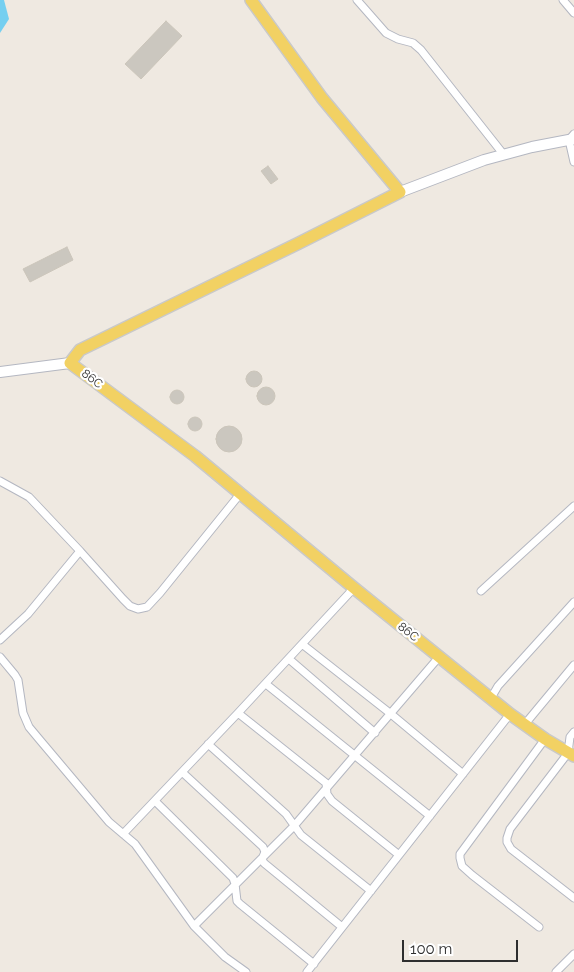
<!DOCTYPE html>
<html>
<head>
<meta charset="utf-8">
<style>
	body { margin:0 }
	#map { position:relative; width:574px; height:972px; overflow:hidden; background:#efe9e1; font-family:Raleway,sans-serif }
	canvas { display:block }
	.scale { position:absolute; left:402px; top:940px; width:116px; height:22px; box-sizing:border-box; border:2px solid #2e2e2e; border-top:0; padding-left:6px; font-size:15px; line-height:18px; white-space:nowrap; color:#2e2e2e; -webkit-text-stroke:4px #fff; paint-order:stroke }
</style>
</head>
<body>
<div id="map">
<canvas width="574" height="972"></canvas>
<div class="scale">100 m</div>
</div>
<script>
const ctx = document.querySelector('canvas').getContext('2d');
ctx.lineJoin = 'round';
function paint(path, color) { ctx.fillStyle = color; ctx.fill(path, 'evenodd'); }
const poly = rows => new Path2D(rows.map(r => 'M' + r).join(''));
function trace(path, color, width, dash) { ctx.strokeStyle = color; ctx.lineWidth = width; ctx.lineCap = dash ? 'butt' : 'round'; ctx.setLineDash(dash || []); ctx.stroke(path); }
function label(font, color, halo, rows, align = 'center') {
  ctx.font = font + ' Raleway,sans-serif'; ctx.lineWidth = 4.5; ctx.setLineDash([]); ctx.textBaseline = 'middle'; ctx.strokeStyle = halo; ctx.fillStyle = color; for (const [text, x, y, turn = 0] of rows) {
    ctx.save(); ctx.translate(x, y); ctx.rotate((+turn || 0) * Math.PI / 180); ctx.textAlign = isNaN(turn) ? turn : align; if (halo) ctx.strokeText(text, 0, 0); ctx.fillText(text, 0, 0); ctx.restore();
  }
}
paint(poly([
	[0,0,4,0,9,19,0,33]
]), '#75cff0');
const building = poly([
	[166,21,182,36,141,79,125,64,166,21],
	[268,166,278,179,271,184,261,171,268,166],
	[67,247,73,260,30,282,23,269,67,247],
	'246 379a8 8 0 1 1 16 0a8 8 0 1 1-16 0Z',
	'257 396a9 9 0 1 1 18 0a9 9 0 1 1-18 0Z',
	'170 397a7 7 0 1 1 14 0a7 7 0 1 1-14 0Z',
	'188 424a7 7 0 1 1 14 0a7 7 0 1 1-14 0Z',
	'216 439a13 13 0 1 1 26 0a13 13 0 1 1-26 0Z'
]);
paint(building, '#cbc7bf');
trace(building, '#cbc5ba', 1);
const street = poly([
	[357,0,386,33,398,39,413,43,421,50,504,155],
	[563,0,574,13],
	[574,134,569,140,574,162],
	[0,481,29,497,80,551,123,599,130,606,138,609,147,607,160,593,240,494],
	[481,591,574,506],
	[0,640,28,614,80,551],
	[302,644,391,714,463,774],
	[0,657,15,675,18,680,23,713,29,727,39,739,109,822,135,844,194,926,225,957,246,972],
	[289,659,375,733],
	[266,684,430,816],
	[491,698,498,686,574,602],
	[238,713,326,783,327,794,332,801,399,855],
	[525,724,574,665],
	[574,732,570,737,568,753,510,829,507,838,507,842,511,849,574,898],
	[208,744,286,814,301,835,371,891],
	[182,772,263,847,265,852,262,859,264,863,342,927],
	[155,801,233,878,235,884,237,901,240,904,314,964],
	[123,834,238,713,354,588],
	[194,926,294,826,439,657],
	[539,927,472,875,462,866,460,858,460,854,545,739],
	[307,972,510,714],
	[556,972,574,954]
]);
const secondary = poly([
	[400,192,484,160,532,147,574,139],
	[0,372,70,363]
]);
const primary = poly([
	[251,0,322,98,400,192,299,243,80,350,70,363,195,456,354,588,510,714,545,739,574,756]
]);
trace(street, '#b4b7c1', 9);
trace(secondary, '#b4b7c1', 12);
trace(primary, '#c9c9c9', 14);
trace(street, '#fff', 7);
trace(secondary, '#fff', 10);
trace(primary, '#f2d163', 11);
label('12px', '#2e2e2e', '#fff', [
	["86C",92,379,37],
	["86C",408,632,38]
]);
</script>
</body>
</html>
